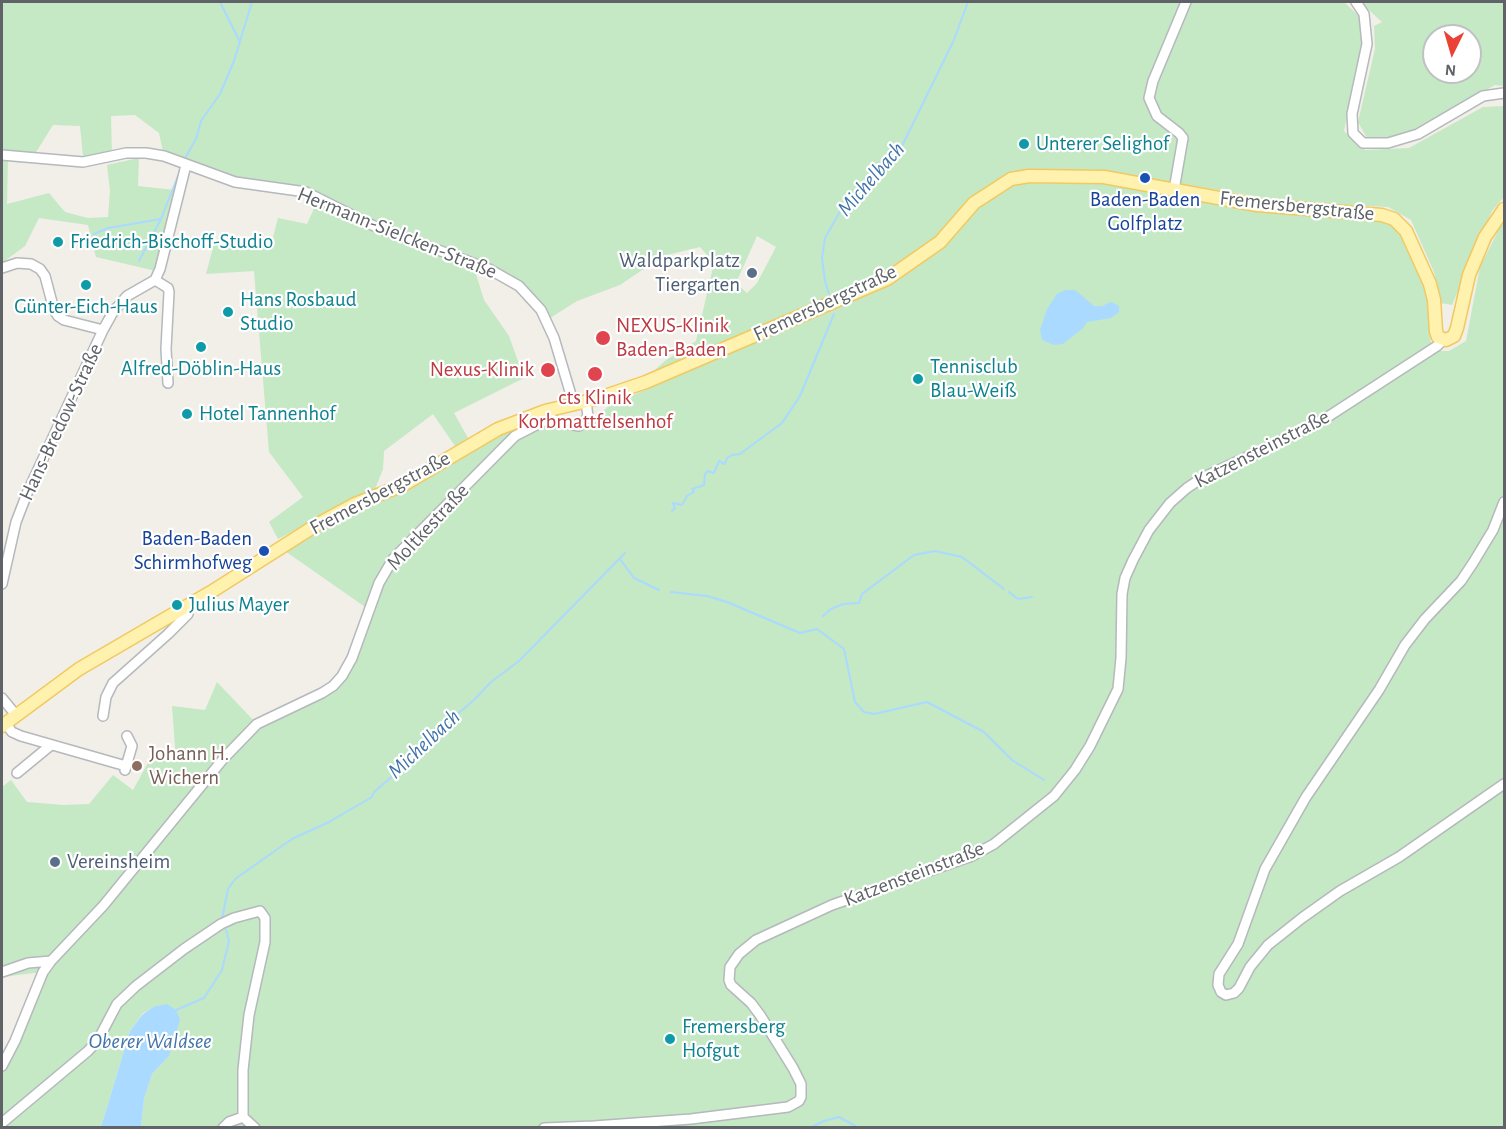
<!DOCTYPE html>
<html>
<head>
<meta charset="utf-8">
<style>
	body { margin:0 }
	#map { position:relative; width:1506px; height:1129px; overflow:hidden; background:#f1efe8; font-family:"Alegreya Sans",sans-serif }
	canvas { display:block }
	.frame { position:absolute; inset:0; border:3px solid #5f6368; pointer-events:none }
	.north { position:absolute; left:1422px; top:24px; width:60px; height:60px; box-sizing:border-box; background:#fff; border:2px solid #bfc1c3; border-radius:50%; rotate:185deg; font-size:16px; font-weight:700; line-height:24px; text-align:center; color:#5f6368 }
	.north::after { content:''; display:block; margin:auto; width:21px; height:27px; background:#ea4335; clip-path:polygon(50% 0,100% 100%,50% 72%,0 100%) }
</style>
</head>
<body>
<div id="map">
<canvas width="1506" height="1129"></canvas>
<div class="frame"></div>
<div class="north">N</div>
</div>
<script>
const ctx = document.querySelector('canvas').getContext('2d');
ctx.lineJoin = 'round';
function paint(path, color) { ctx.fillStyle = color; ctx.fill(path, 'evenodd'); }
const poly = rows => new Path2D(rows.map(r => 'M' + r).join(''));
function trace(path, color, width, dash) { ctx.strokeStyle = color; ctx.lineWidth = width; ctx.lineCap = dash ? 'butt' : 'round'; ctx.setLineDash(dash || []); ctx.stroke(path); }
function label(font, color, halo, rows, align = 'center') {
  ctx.font = font + ' "Alegreya Sans",sans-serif'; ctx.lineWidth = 4.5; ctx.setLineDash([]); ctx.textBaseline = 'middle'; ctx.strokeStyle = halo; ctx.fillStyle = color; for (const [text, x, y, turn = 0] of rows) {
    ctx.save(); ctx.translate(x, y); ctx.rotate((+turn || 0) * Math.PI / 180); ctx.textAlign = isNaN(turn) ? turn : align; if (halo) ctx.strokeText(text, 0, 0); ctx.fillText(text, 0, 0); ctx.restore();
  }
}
paint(poly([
	[2,2,1344,2,1362,19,1361,48,1344,131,1365,150,1409,148,1483,107,1504,106,1504,197,1492,211,1452,305,1440,303,1434,272,1411,220,1388,207,1289,202,1194,186,1188,197,1382,220,1391,225,1400,233,1416,262,1428,295,1431,346,1439,351,1449,351,1466,341,1480,267,1500,227,1504,223,1504,1127,141,1127,144,1099,152,1074,169,1056,153,1007,142,1014,130,1031,101,1127,2,1127,2,1066,42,972,2,977,2,787,11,780,27,802,63,805,89,804,113,775,133,790,149,761,176,760,172,706,205,710,217,682,257,724,333,686,342,676,368,609,285,551,361,507,402,491,523,423,532,432,547,424,571,430,585,428,610,405,773,335,778,319,658,377,655,370,666,360,696,341,714,263,700,247,663,256,620,285,577,301,547,320,528,295,478,265,476,274,484,300,509,336,524,378,454,413,468,438,455,446,433,414,384,451,383,469,375,489,278,539,269,522,303,497,269,452,254,271,206,274,215,240,270,249,278,218,307,224,317,202,314,196,249,185,164,156,159,133,135,115,111,116,112,156,83,156,80,126,53,125,33,157,8,156,7,204,49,193,65,212,88,218,108,217,110,191,107,165,139,158,138,186,175,190,156,271,96,257,88,225,39,218,25,246,2,263],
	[757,236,776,247,757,283,747,293,736,283],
	[1360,2,1504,2,1504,86,1495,85,1410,132,1385,140,1367,138,1358,122,1375,49,1374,26,1382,22],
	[1434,36,1470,36,1470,72,1434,72]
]), '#c5e8c5');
paint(poly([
	[1065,290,1075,290,1094,306,1102,306,1111,302,1119,306,1119,312,1111,318,1087,322,1083,328,1063,344,1054,345,1042,340,1040,330,1047,309,1057,294],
	[167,1004,176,1010,180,1020,169,1056,152,1074,144,1099,141,1127,101,1127,130,1031,142,1015,153,1007]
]), '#aadaff');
trace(poly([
	[220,2,240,42],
	[184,160,196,139,201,121,220,94,234,61,252,2],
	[94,234,108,228,161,219],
	[139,261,161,219,180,171],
	[829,294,825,281,822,258,825,238,842,208,886,165,903,144,953,42,968,2],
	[672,511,675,508,673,503,682,505,687,496,694,492,692,489,704,485,705,474,708,471,714,473,719,461,725,464,727,458,732,455,740,454,782,423,800,396,834,314],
	[620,559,634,578,659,590],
	[671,592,707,596,727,602,800,633,817,629,844,649,855,702,864,712,874,714,927,702,984,732,1012,760,1044,780],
	[1009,592,1018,599,1032,597],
	[823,616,831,609,843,604,859,603,862,594,914,555,935,551,962,557,1004,589],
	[222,919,228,889,235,879,292,839,329,822,372,797,374,792,395,774,407,755,434,730,454,717,474,700,491,682,519,661,625,553],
	[176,1010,204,998,222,970,229,941,226,930],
	[810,1128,824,1121,839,1117,859,1128]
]), '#aadaff', 2);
const minor = poly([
	[1356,2,1364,14,1367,44,1352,114,1353,133,1363,143,1388,143,1418,134,1483,96,1504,93],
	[2,155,83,162,126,153,146,153,164,156,235,182,306,192,374,226,489,269,519,286,541,310,554,338,574,405],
	[1174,190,1183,138,1179,133,1157,116,1149,98,1153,81,1186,2],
	[2,268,17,263,31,264,40,269,45,276,54,310,58,316,64,320,103,330],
	[155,280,168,288,169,292,166,349,168,383],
	[546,413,550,418,558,422,579,426,588,417,586,401],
	[1504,502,1493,530,1473,563,1461,581,1425,619,1405,645,1379,690,1306,797,1265,869,1238,944,1219,974,1218,985,1221,992,1226,995,1234,993,1239,988,1250,967,1268,945,1302,918,1340,891,1399,857,1504,784],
	[2,584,16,522,28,491,103,330,113,312,127,296,155,280,160,269,186,165],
	[2,698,16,715],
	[103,716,106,697,113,683,168,634,188,614,187,607],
	[5,723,12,732,21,736,126,766],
	[125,770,132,746,127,736],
	[17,773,51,745],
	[2,972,28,963,51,961],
	[2,1066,15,1041,43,972,51,961,103,906,224,758,257,724,322,693,333,686,342,676,352,658,379,583,393,559,515,436,550,418],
	[243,1117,255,1128],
	[2,1123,88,1051,98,1040,117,1004,136,986,184,949,221,924,234,918,260,911,265,918,265,942,249,1015,243,1070,243,1117],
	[223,1128,229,1122,243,1117],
	[544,1128,594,1126,691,1119,788,1107,799,1101,801,1097,801,1084,793,1068,760,1015,751,1003,731,985,729,980,730,967,739,954,756,940,832,905,972,856,994,844,1054,796,1075,770,1090,746,1118,689,1121,658,1122,594,1125,578,1133,560,1149,530,1170,503,1187,488,1202,478,1277,443,1326,418,1437,346,1443,340]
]);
const major = poly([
	[2,726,79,669,211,592,318,524,355,504,403,485,498,429,545,411,596,399,646,382,887,279,940,242,974,203,1011,179,1029,176,1104,177,1257,205,1382,215,1394,219,1406,231,1430,284,1434,300,1436,331,1438,337,1446,340,1454,336,1457,328,1469,275,1485,237,1504,209]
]);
trace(minor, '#b5b8bc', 12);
trace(major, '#f2c960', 15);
trace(minor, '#fff', 9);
trace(major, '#fff2af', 12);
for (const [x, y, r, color] of [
	[1024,144,6,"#0f9aa8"],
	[1145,178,6,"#1a4fb4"],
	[58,242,6,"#0f9aa8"],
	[752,273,6,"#5c6f8a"],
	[86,285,6,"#0f9aa8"],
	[228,312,6,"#0f9aa8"],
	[603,338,8,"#e0444e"],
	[201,347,6,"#0f9aa8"],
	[548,370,8,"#e0444e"],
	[595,374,8,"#e0444e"],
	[918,379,6,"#0f9aa8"],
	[187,414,6,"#0f9aa8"],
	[264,551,6,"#1a4fb4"],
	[177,605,6,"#0f9aa8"],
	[137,766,6,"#8d6e63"],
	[55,862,6,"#5c6f8a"],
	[670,1039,6,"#0f9aa8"]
]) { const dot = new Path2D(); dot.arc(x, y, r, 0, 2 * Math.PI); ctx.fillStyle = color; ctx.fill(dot); trace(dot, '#fff', 2); }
label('21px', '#0d838f', '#fff', [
	["Unterer Selighof",1036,144],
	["Friedrich-Bischoff-Studio",70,242],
	["Hans Rosbaud",240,300],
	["Studio",240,324],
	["Günter-Eich-Haus",86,307,"center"],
	["Tennisclub",930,367],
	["Blau-Weiß",930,391],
	["Alfred-Döblin-Haus",201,369,"center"],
	["Hotel Tannenhof",199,414],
	["Julius Mayer",189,605],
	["Fremersberg",682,1027],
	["Hofgut",682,1051]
], 'left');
label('21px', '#164399', '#fff', [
	["Baden-Baden",1145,200],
	["Golfplatz",1145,224],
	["Baden-Baden",252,539,"right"],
	["Schirmhofweg",252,563,"right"]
]);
label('21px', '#5f6368', '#fff', [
	["Fremersbergstraße",1297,206,6],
	["Hermann-Sielcken-Straße",397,233,22],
	["Fremersbergstraße",825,303,-25],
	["Hans-Bredow-Straße",61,422,-65],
	["Katzensteinstraße",1262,449,-27],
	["Fremersbergstraße",380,493,-28],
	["Moltkestraße",428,527,-47],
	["Katzensteinstraße",914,874,-21]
]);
label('21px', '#4e5e75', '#fff', [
	["Waldparkplatz",740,261],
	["Tiergarten",740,285],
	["Vereinsheim",67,862,"left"]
], 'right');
label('21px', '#be3a42', '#fff', [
	["NEXUS-Klinik",616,326],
	["Baden-Baden",616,350],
	["Nexus-Klinik",534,370,"right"],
	["cts Klinik",595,398,"center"],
	["Korbmattfelsenhof",595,422,"center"]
], 'left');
label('21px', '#785e54', '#fff', [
	["Johann H.",149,754],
	["Wichern",149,778]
], 'left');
label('italic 22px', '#4174aa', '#fff', [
	["Michelbach",871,179,-49],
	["Michelbach",424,744,-43],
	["Oberer Waldsee",150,1041]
]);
</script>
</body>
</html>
